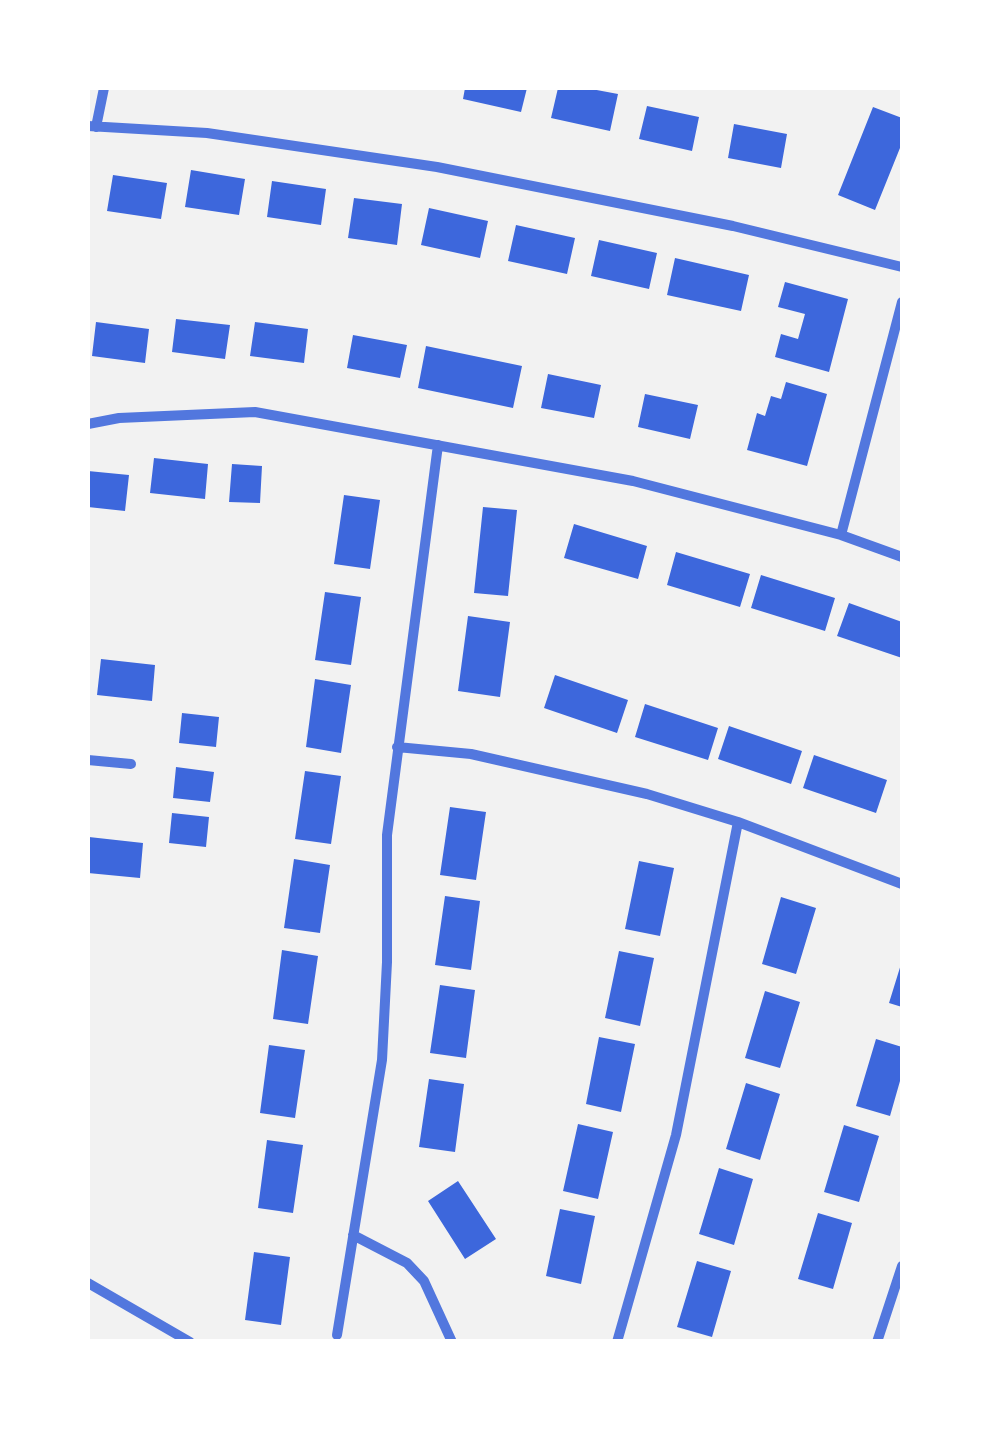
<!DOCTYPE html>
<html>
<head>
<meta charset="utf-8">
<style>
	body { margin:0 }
	#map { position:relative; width:990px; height:1429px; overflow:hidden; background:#f2f2f2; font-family:"Noto Sans",sans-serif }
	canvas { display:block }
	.frame { position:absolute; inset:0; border:90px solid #fff; pointer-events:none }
</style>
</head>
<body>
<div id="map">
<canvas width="990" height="1429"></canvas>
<div class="frame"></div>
</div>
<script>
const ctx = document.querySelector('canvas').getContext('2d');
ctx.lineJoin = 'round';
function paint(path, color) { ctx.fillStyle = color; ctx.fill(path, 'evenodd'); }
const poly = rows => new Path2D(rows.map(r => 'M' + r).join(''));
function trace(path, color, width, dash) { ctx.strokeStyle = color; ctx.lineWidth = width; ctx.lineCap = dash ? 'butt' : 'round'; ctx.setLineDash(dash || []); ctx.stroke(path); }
paint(poly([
	[465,88,527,88,521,112,463,99],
	[558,88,586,88,618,94,610,131,551,118],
	[647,106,699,117,692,151,639,139],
	[873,107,902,118,902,143,875,210,838,195],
	[734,124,787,134,781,168,728,158],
	[191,170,245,179,239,215,185,207],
	[113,175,167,183,161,219,107,211],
	[272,181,326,189,321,225,267,217],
	[354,198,402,204,397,245,348,238],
	[429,208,488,221,480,258,421,245],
	[516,225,575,238,567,274,508,261],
	[599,240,657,253,649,289,591,276],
	[675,258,749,275,741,311,667,295],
	[785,282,848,299,829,372,775,357,781,334,798,339,805,314,778,307],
	[176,319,230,325,225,359,172,352],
	[96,322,149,329,145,363,92,356],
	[255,322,308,329,304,363,250,356],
	[353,335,407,345,400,378,347,368],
	[426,346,522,366,513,408,418,388],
	[548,374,601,385,594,418,541,408],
	[786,382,827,394,807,466,747,450,757,413,765,416,771,396,781,399],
	[645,394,698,405,690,439,638,427],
	[154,458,208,464,205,499,150,493],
	[232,464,262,466,260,503,229,502],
	[88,471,129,475,125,511,88,507],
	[344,495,380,500,370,569,334,564],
	[483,507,517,510,508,596,474,593],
	[574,524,647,546,638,579,564,558],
	[676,552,750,574,740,607,667,585],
	[761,575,835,598,825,631,751,608],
	[325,592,361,597,351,665,315,660],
	[849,603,902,622,902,658,837,636],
	[468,616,510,622,500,697,458,691],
	[101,659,155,665,152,701,97,695],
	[555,675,628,700,617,733,544,708],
	[315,679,351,685,341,753,306,747],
	[645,704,718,728,708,760,635,737],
	[182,713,219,717,216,747,179,743],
	[729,726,802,751,791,784,718,759],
	[814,755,887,780,876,813,803,788],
	[176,767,214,772,210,802,173,798],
	[305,771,341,776,331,844,295,839],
	[450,807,486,812,476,880,440,875],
	[172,813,209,817,206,847,169,843],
	[89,837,143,843,140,878,88,873],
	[294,859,330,865,320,933,284,928],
	[639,861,674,868,660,936,625,929],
	[445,896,480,901,471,970,435,965],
	[781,897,816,908,796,974,762,964],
	[282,950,318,956,308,1024,273,1019],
	[619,951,654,958,640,1026,605,1018],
	[902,961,902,1007,889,1003],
	[440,985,475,990,466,1058,430,1053],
	[765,991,800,1002,780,1068,745,1058],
	[599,1037,635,1044,621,1112,586,1104],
	[876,1039,902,1047,902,1074,890,1116,856,1106],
	[269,1045,305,1050,295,1118,260,1113],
	[429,1079,464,1084,455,1152,419,1147],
	[746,1083,780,1094,760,1160,726,1149],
	[578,1124,613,1132,598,1199,563,1191],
	[844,1125,879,1136,859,1202,824,1192],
	[267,1140,303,1145,293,1213,258,1208],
	[719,1168,753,1179,734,1245,699,1234],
	[458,1181,496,1239,465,1259,428,1201],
	[560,1209,595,1216,581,1284,546,1276],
	[818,1213,852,1223,833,1289,798,1279],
	[254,1252,290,1257,281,1325,245,1320],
	[697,1261,731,1271,712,1337,677,1327]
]), '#3d67dc');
trace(poly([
	[88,126,207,133,437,167,733,226,902,267],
	[96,127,104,88],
	[88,424,119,418,255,412,633,481,841,535,902,557],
	[841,535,902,302],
	[397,747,471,754,647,794,738,822,902,884],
	[88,760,131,764],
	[353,1235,407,1263,424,1281,452,1342],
	[88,1283,190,1342],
	[337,1335,382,1060,387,962,387,835,438,445],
	[617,1342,676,1135,738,822],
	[877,1342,902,1266]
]), '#5277de', 10);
</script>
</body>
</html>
